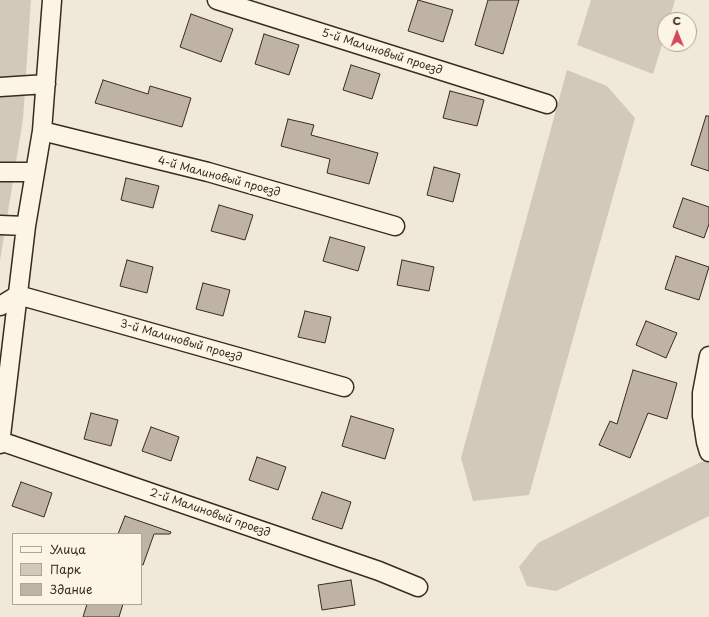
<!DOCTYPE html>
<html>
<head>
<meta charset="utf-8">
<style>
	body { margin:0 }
	#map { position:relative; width:709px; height:617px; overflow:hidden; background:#f0e9d9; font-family:"Playpen Sans",sans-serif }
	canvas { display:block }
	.legend { position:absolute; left:12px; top:533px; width:130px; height:72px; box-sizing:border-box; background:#fcf5e5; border:1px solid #afa495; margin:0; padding:5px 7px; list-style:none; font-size:12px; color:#3b2a1e }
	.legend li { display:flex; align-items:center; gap:8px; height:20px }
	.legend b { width:20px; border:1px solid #afa495 }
	.north { position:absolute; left:657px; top:12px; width:40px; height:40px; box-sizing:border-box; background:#fcf5e5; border:1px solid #afa495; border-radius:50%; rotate:359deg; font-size:11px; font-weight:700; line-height:16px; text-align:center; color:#3b2a1e }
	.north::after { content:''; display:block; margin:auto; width:14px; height:18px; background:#d1495b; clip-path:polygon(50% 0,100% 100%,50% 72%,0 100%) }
</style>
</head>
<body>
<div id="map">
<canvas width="709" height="617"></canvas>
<ul class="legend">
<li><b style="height:5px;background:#fcf5e5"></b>Улица</li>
<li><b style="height:11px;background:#d2c9ba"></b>Парк</li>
<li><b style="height:11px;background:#beb3a4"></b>Здание</li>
</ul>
<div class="north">С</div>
</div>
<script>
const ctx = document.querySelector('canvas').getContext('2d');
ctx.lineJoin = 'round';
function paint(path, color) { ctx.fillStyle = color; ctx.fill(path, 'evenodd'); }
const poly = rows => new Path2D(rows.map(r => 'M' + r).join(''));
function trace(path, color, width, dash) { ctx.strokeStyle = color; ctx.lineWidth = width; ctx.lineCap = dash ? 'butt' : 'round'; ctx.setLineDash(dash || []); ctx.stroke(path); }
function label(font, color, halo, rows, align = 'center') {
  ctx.font = font + ' "Playpen Sans",sans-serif'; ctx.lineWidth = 4; ctx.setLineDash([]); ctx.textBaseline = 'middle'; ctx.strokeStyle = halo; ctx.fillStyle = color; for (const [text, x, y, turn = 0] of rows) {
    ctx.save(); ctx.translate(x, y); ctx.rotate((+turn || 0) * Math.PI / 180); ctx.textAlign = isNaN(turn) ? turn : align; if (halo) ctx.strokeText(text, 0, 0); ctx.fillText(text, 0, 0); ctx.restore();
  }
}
paint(poly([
	[0,0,31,0,23,119,0,261],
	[591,0,675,0,669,20,665,20,665,35,653,74,577,45],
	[567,70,607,86,635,118,529,495,473,501,461,458],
	[709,458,709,516,556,591,527,586,519,567,538,543]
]), '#d2c9ba');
const building = poly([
	[418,0,453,10,443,42,408,31,418,0],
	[488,0,519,0,503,54,475,45,488,0],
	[191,14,233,29,221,62,180,47,191,14],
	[264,34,299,45,289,75,255,64,264,34],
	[351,65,380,74,372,99,343,90,351,65],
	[103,80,148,94,150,86,191,98,182,127,95,103,103,80],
	[450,91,484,100,477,126,443,118,450,91],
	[706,116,709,116,709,171,691,165,706,116],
	[288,119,314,125,311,135,378,153,369,184,327,173,330,159,281,146,288,119],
	[434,167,460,174,453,202,427,195,434,167],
	[126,178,159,186,153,208,121,200,126,178],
	[683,198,709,207,709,224,704,238,673,227,683,198],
	[219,205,253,215,245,240,211,231,219,205],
	[330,237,365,247,358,271,323,261,330,237],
	[676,256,709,267,699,300,665,289,676,256],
	[127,260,153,267,147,293,120,286,127,260],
	[402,260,434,267,429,291,397,285,402,260],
	[203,283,230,290,223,316,196,309,203,283],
	[305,311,331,317,325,343,298,337,305,311],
	[646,321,677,333,666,358,636,345,646,321],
	[633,370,677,383,667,419,648,413,630,458,599,445,610,421,617,424,633,370],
	[91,413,118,420,111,446,84,439,91,413],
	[351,416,394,429,385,459,342,446,351,416],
	[151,427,179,437,171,461,142,451,151,427],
	[257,457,286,467,278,490,249,480,257,457],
	[21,482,52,493,44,517,12,506,21,482],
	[322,492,351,502,342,529,312,519,322,492],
	[125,516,171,532,170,534,154,534,143,565,141,564,141,534,118,534,125,516],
	[351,580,355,605,322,610,318,585,351,580],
	[87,604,123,604,119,617,83,617,87,604]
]);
paint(building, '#beb3a4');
trace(building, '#3b2a1e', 1);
const minor = poly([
	[217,0,547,104],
	[0,87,46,84],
	[42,131,208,172,395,226],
	[0,172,35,172],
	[0,225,26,226],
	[0,306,18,295,344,387],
	[709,356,702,393,702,416,706,442,709,452],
	[0,441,379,571,418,587],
	[0,444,26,226,42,131,52,0]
]);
trace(minor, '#3b2a1e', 21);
trace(minor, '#fcf5e5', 18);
label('11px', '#3b2a1e', '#fcf5e5', [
	["5-й Малиновый проезд",382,52,18],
	["4-й Малиновый проезд",219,177,15],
	["3-й Малиновый проезд",181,341,16],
	["2-й Малиновый проезд",210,513,19]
]);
</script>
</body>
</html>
